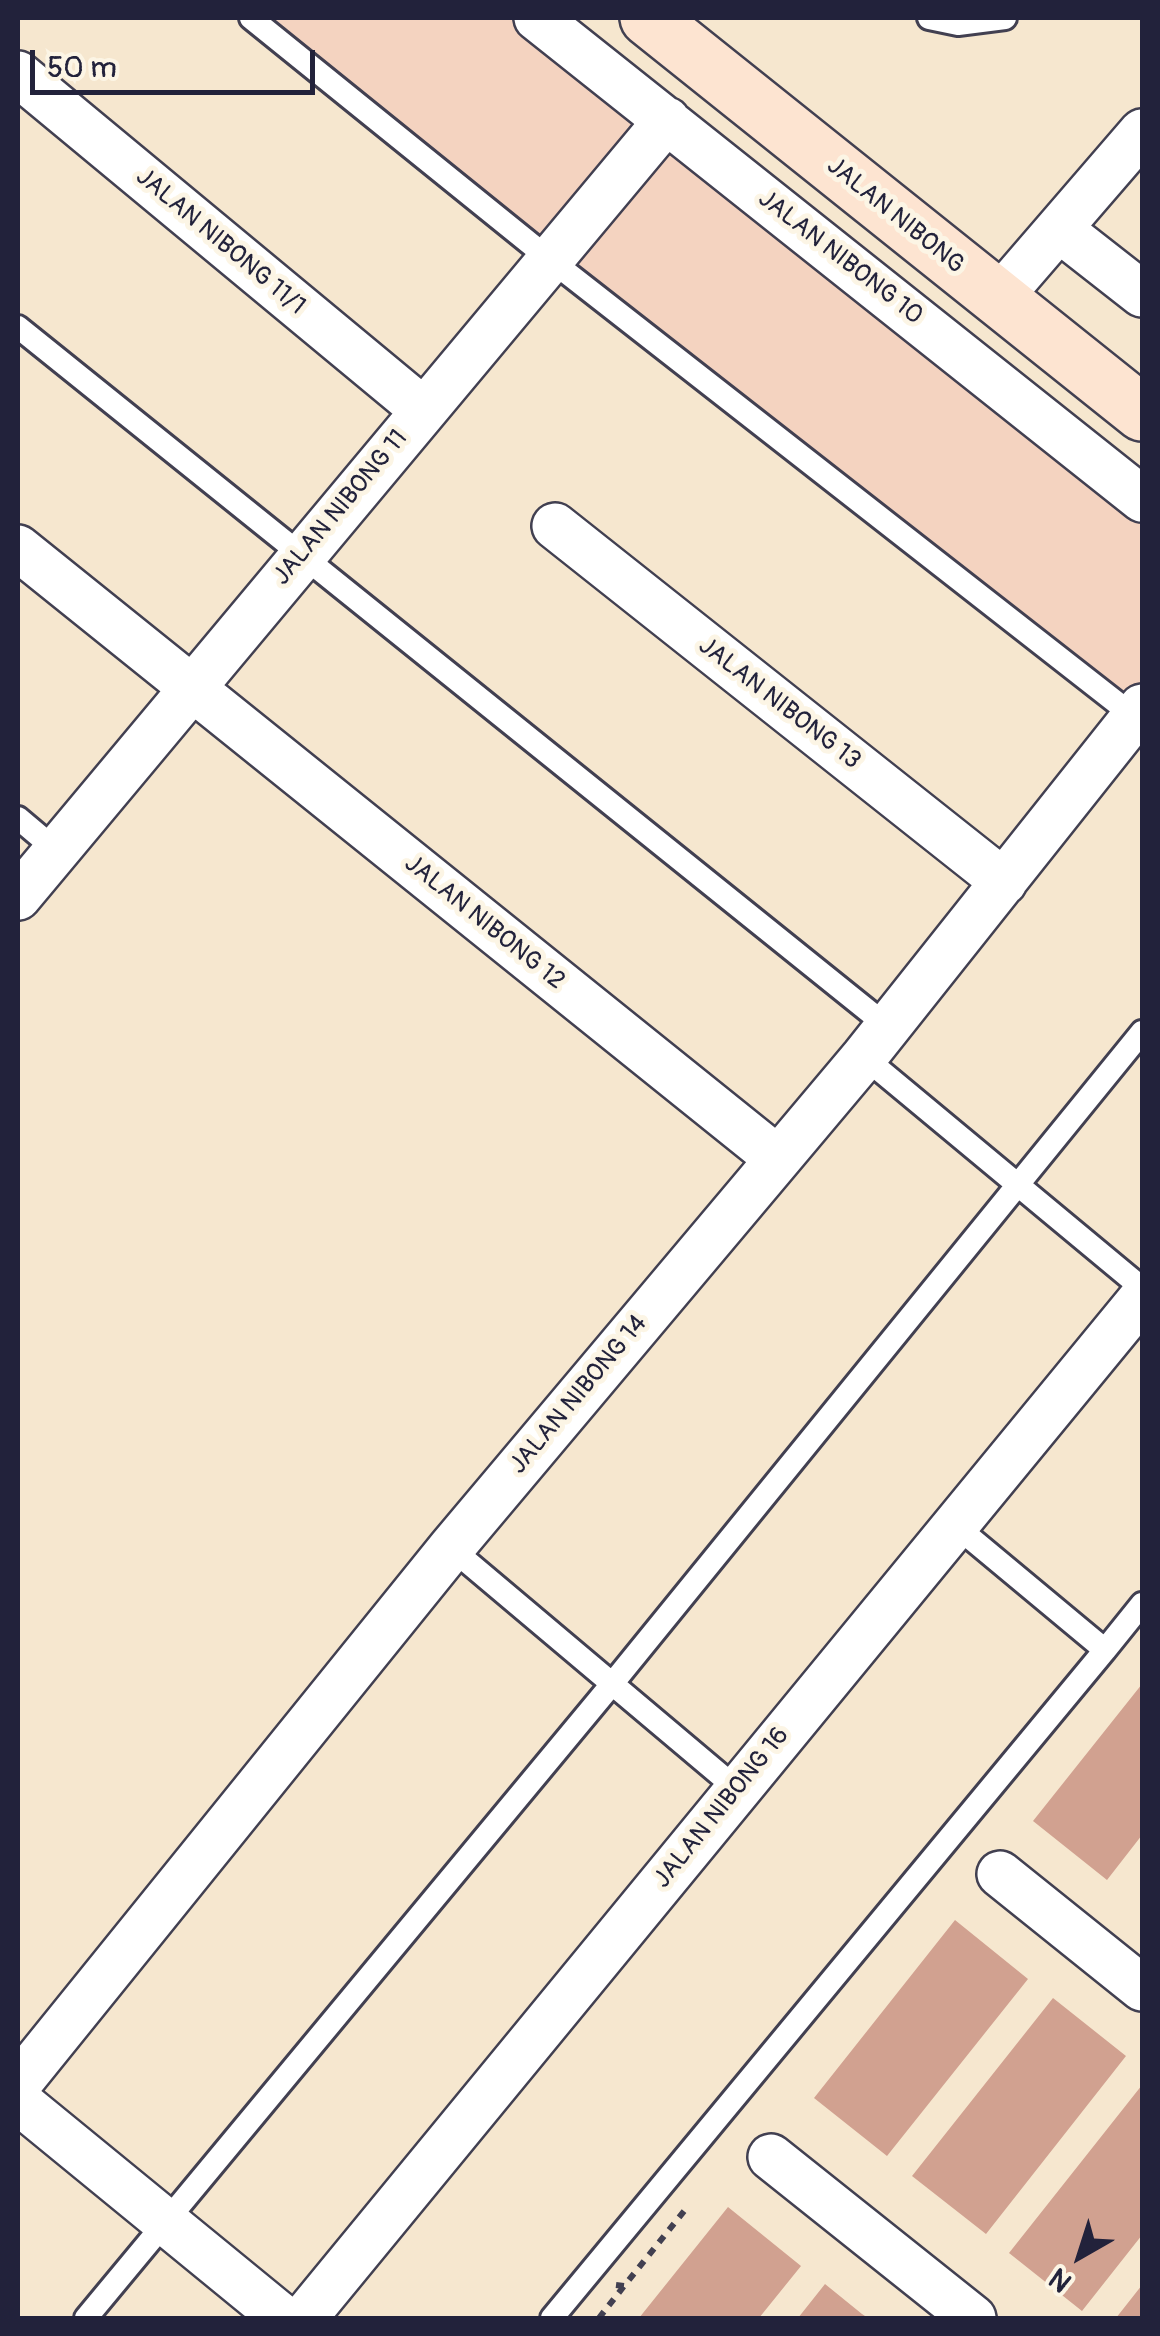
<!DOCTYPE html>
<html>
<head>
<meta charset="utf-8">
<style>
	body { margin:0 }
	#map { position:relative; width:1160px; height:2336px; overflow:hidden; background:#f6e7cf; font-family:Pangolin,sans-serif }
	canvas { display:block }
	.frame { position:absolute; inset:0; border:20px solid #22223b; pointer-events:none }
	.north { position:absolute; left:1030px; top:2206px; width:100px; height:100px; -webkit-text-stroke:8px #fcf5e5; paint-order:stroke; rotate:219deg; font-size:28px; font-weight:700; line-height:40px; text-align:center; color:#22223b }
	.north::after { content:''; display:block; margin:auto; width:35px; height:45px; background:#22223b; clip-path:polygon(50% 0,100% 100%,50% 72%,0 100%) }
	.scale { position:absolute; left:30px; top:50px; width:285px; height:45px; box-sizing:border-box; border:5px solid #22223b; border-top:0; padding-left:12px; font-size:30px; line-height:35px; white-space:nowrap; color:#22223b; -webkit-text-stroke:8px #fcf5e5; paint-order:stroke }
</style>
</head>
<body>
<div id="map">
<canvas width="1160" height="2336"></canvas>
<div class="frame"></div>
<div class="north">N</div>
<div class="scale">50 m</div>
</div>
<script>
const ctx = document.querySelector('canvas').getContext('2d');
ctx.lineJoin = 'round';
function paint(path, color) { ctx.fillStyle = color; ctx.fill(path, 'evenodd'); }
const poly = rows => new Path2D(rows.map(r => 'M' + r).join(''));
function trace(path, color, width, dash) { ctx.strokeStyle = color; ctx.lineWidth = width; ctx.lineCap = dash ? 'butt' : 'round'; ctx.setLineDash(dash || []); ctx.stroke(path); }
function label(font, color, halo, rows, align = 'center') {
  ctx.font = font + ' Pangolin,sans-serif'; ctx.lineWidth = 10; ctx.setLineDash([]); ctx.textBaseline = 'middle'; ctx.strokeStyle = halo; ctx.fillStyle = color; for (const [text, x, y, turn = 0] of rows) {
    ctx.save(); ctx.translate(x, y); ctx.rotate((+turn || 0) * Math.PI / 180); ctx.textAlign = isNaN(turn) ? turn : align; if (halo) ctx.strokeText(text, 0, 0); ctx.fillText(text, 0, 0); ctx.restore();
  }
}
paint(poly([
	[263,18,513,18,1142,515,1142,685,1129,702]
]), '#f4d3c0');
paint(poly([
	[1142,1684,1142,1835,1107,1880,1033,1821],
	[955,1920,1028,1979,887,2156,814,2098],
	[1053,1998,1126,2056,986,2234,912,2176],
	[1142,2085,1142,2235,1082,2311,1009,2253],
	[728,2207,801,2266,759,2318,639,2318],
	[825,2284,862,2314,868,2318,798,2318],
	[1142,2285,1142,2318,1116,2318]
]), '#d1a190');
const lane = poly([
	[251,18,548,258,1135,717],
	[929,18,958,24,1005,18],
	[18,327,887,1026],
	[18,818,56,850],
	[864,1057,1142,1288],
	[451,1548,737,1789],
	[1105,1650,1142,1604],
	[86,2318,612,1684,1142,1032],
	[552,2318,1105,1650,956,1526]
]);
const street = poly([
	[537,18,1142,499],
	[18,74,422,409],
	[1059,229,1142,294],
	[998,299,1142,132],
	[555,526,1004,882],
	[18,548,778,1159],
	[18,897,667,120],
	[1000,1874,1142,1988],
	[18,2084,451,1548,864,1057,1142,707],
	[18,2101,283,2318],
	[771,2157,973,2318],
	[304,2318,1142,1298]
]);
const secondary = poly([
	[648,18,1142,413]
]);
trace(lane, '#424051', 28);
trace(street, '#424051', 50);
trace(secondary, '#424051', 60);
trace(poly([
	[616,2285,624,2286,689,2205],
	[599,2318,624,2286]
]), '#424051', 6, [8, 8]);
trace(lane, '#fff', 22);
trace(street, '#fff', 45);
trace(secondary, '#fde4d1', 55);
label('25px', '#22223b', '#fcf5e5', [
	["JALAN NIBONG",895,216,39],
	["JALAN NIBONG 11/1",220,242,40],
	["JALAN NIBONG 10",840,258,38],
	["JALAN NIBONG 11",341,508,-50],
	["JALAN NIBONG 13",779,704,38],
	["JALAN NIBONG 12",484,923,39],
	["JALAN NIBONG 14",579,1395,-50],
	["JALAN NIBONG 16",722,1808,-51]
]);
</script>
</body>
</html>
